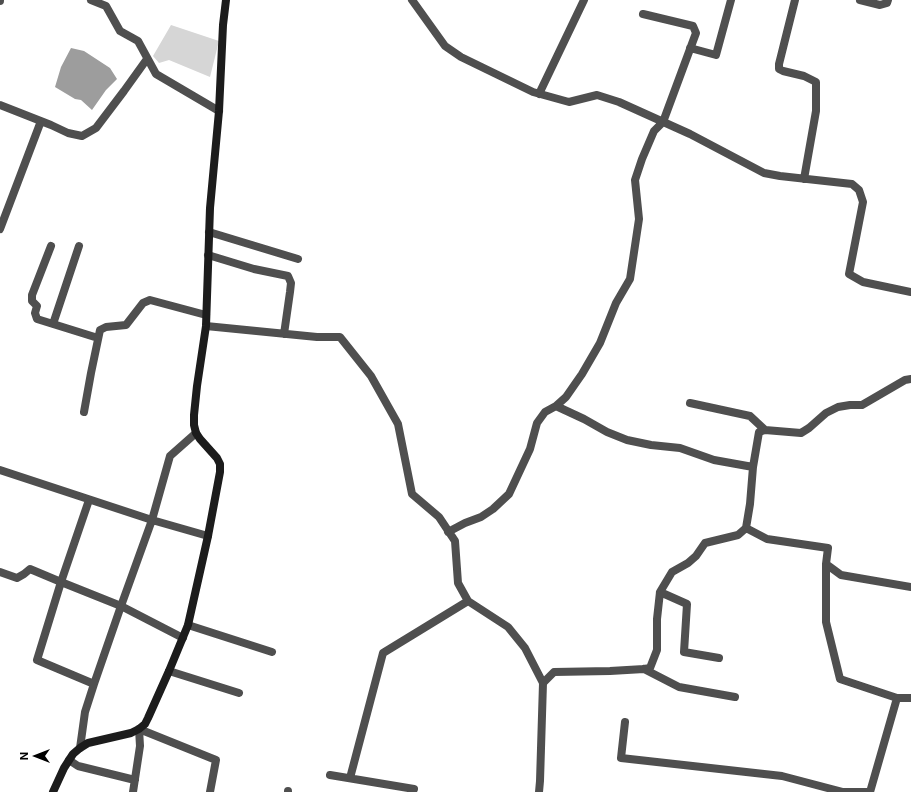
<!DOCTYPE html>
<html>
<head>
<meta charset="utf-8">
<style>
	body { margin:0 }
	#map { position:relative; width:911px; height:792px; overflow:hidden; background:#fff; font-family:Inter,sans-serif }
	canvas { display:block }
	.north { position:absolute; left:16px; top:736px; width:40px; height:40px; -webkit-text-stroke:3px #fff; paint-order:stroke; rotate:270deg; font-size:11px; font-weight:700; line-height:16px; text-align:center; color:#000 }
	.north::after { content:''; display:block; margin:auto; width:14px; height:18px; background:#000; clip-path:polygon(50% 0,100% 100%,50% 72%,0 100%) }
</style>
</head>
<body>
<div id="map">
<canvas width="911" height="792"></canvas>
<div class="north">N</div>
</div>
<script>
const ctx = document.querySelector('canvas').getContext('2d');
ctx.lineJoin = 'round';
function paint(path, color) { ctx.fillStyle = color; ctx.fill(path, 'evenodd'); }
const poly = rows => new Path2D(rows.map(r => 'M' + r).join(''));
function trace(path, color, width, dash) { ctx.strokeStyle = color; ctx.lineWidth = width; ctx.lineCap = dash ? 'butt' : 'round'; ctx.setLineDash(dash || []); ctx.stroke(path); }
paint(poly([
	[171,25,219,41,210,77,169,60,159,63,153,56]
]), '#d6d6d6');
paint(poly([
	[71,48,84,51,110,68,117,79,106,90,92,110,81,100,75,99,55,87,61,67]
]), '#9d9d9d');
trace(poly([
	[91,0,106,6,120,31,138,41,156,74,219,111],
	[412,0,445,46,461,57,533,92,569,102,597,95,619,102,690,134,764,173,780,176,852,184,859,190,863,202,849,274,863,282,911,292],
	[795,0,779,64,779,69,783,71,804,76,816,82,816,111,804,179],
	[860,0,880,5,887,3,888,0],
	[0,1,0,0],
	[690,48,716,55,731,0],
	[539,94,584,0],
	[0,105,51,125,68,133,82,136,96,128,124,91,147,59],
	[0,229,41,121],
	[209,232,298,259],
	[51,246,32,295,32,301,37,306,35,313,37,319,98,338],
	[208,255,254,269,288,276,291,283,290,292,284,334],
	[53,324,79,246],
	[206,326,317,337,340,337,371,376,398,424,412,494,439,517,455,541,458,583,468,601,508,627,525,648,543,683,540,781,539,792],
	[690,403,750,416,765,430],
	[556,406,566,397,582,374,600,343,616,303,630,279,639,219,635,180,642,159,654,131,663,122,696,33,693,26,643,14],
	[84,412,91,373,100,330,106,327,126,325,143,303,150,300,206,315],
	[0,470,152,520,208,536],
	[746,528,767,539,828,548,826,564,841,575,911,587],
	[448,532,465,523,481,517,493,509,509,494,530,449,537,423,545,412,556,406,584,419,607,432,627,440,651,445,680,448,714,460,753,467],
	[826,564,826,622,840,679,897,698,911,698],
	[0,572,17,578,24,574,30,569,61,582,89,500],
	[61,582,121,606,94,684,37,660,61,582],
	[660,592,687,604,684,652,719,658],
	[188,625,272,652],
	[183,638,121,606,152,520,170,456,196,433],
	[644,669,679,687,735,697],
	[169,671,239,693],
	[543,683,554,672,610,671,644,669,650,668,657,650,657,619,660,592,672,572,688,563,696,556,705,543,738,535,746,528,750,504,753,467,759,432,765,430,801,433,809,428,826,413,838,407,850,405,862,405,905,380,911,379],
	[625,722,621,758,782,776,843,792,870,792,897,698],
	[80,748,85,712,94,684],
	[69,760,78,766,135,780],
	[330,775,414,789],
	[350,778,383,653,468,601],
	[133,792,140,746,139,729,216,760,210,792],
	[288,792,288,791]
]), '#4f4f4f', 8);
trace(poly([
	[53,792,64,768,73,754,80,748,88,743,131,733,139,729,145,724,148,718,169,671,188,625,208,536,220,472,220,464,217,458,200,439,196,433,194,425,194,415,197,386,206,326,210,208,219,111,223,25,226,0]
]), '#1c1c1c', 8);
</script>
</body>
</html>
